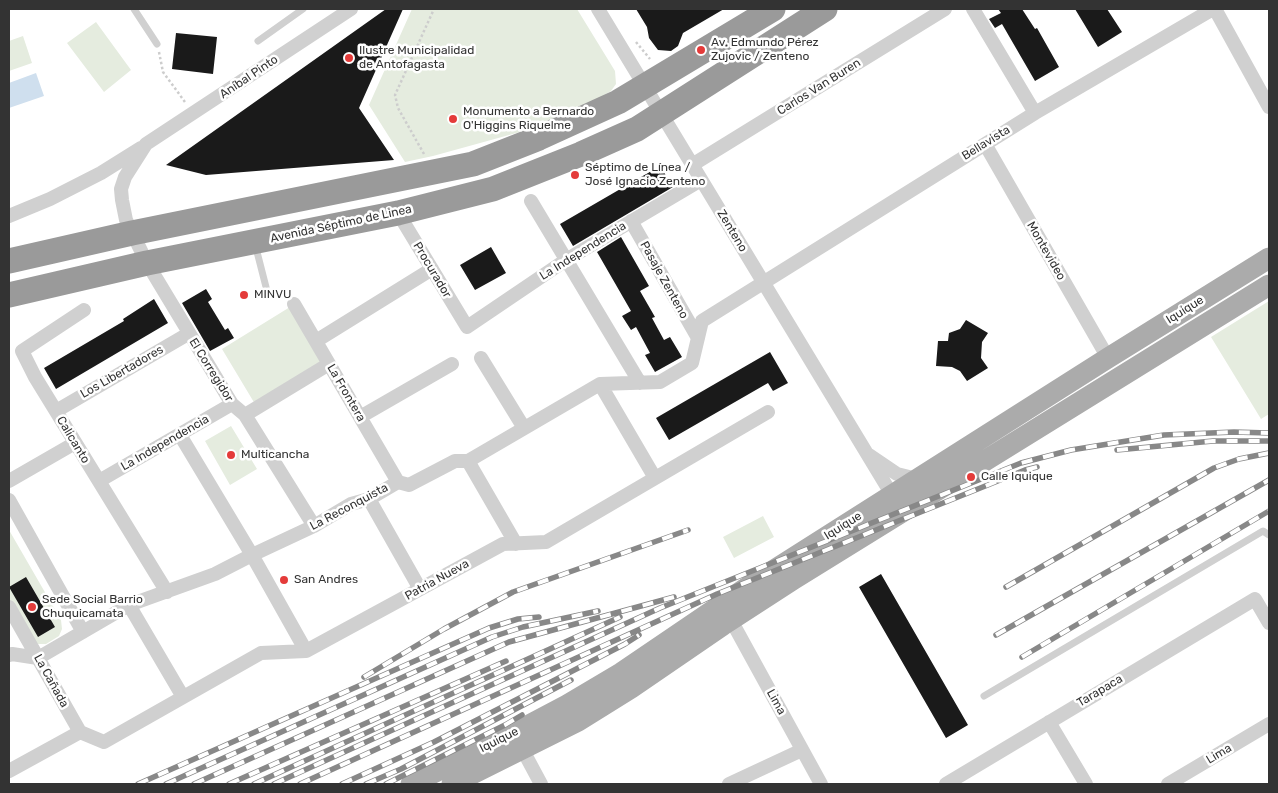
<!DOCTYPE html>
<html>
<head>
<meta charset="utf-8">
<style>
	body { margin:0 }
	#map { position:relative; width:1278px; height:793px; overflow:hidden; background:#fff; font-family:Rubik,sans-serif }
	canvas { display:block }
	.frame { position:absolute; inset:0; border:10px solid #333; pointer-events:none }
</style>
</head>
<body>
<div id="map">
<canvas width="1278" height="793"></canvas>
<div class="frame"></div>
</div>
<script>
const ctx = document.querySelector('canvas').getContext('2d');
ctx.lineJoin = 'round';
function paint(path, color) { ctx.fillStyle = color; ctx.fill(path, 'evenodd'); }
const poly = rows => new Path2D(rows.map(r => 'M' + r).join(''));
function trace(path, color, width, dash) { ctx.strokeStyle = color; ctx.lineWidth = width; ctx.lineCap = dash ? 'butt' : 'round'; ctx.setLineDash(dash || []); ctx.stroke(path); }
function label(font, color, halo, rows, align = 'center') {
  ctx.font = font + ' Rubik,sans-serif'; ctx.lineWidth = 5; ctx.setLineDash([]); ctx.textBaseline = 'middle'; ctx.strokeStyle = halo; ctx.fillStyle = color; for (const [text, x, y, turn = 0] of rows) {
    ctx.save(); ctx.translate(x, y); ctx.rotate((+turn || 0) * Math.PI / 180); ctx.textAlign = isNaN(turn) ? turn : align; if (halo) ctx.strokeText(text, 0, 0); ctx.fillText(text, 0, 0); ctx.restore();
  }
}
paint(poly([
	[412,9,577,9,615,71,616,84,611,91,584,107,520,132,433,156,405,162,369,105],
	[96,22,131,70,104,92,67,43],
	[23,36,32,63,9,71,9,41],
	[1269,301,1269,414,1261,419,1211,337],
	[290,307,324,362,255,404,222,349],
	[231,426,257,469,230,485,205,441],
	[763,516,774,537,734,558,723,537],
	[9,530,61,620,62,629,59,636,46,644,38,644,31,640,9,603]
]), '#e5ecdf');
paint(poly([
	[36,73,44,96,9,108,9,83]
]), '#cfdfee');
paint(poly([
	[386,9,403,9,359,108,394,160,206,175,166,165],
	[636,9,724,9,683,33,678,46,671,51,658,50,649,38,647,27],
	[998,9,1022,9,1035,29,1037,28,1059,67,1035,81,1002,24,995,28,989,19,1001,13],
	[1075,9,1107,9,1122,32,1098,47],
	[176,33,217,37,213,74,172,69],
	[660,166,673,187,573,246,560,224],
	[621,237,649,286,640,291,655,317,652,318,664,340,670,337,682,357,655,372,645,355,650,353,636,327,631,330,622,316,631,311,597,252],
	[491,247,506,273,475,290,460,265],
	[206,289,212,299,208,302,225,330,228,328,234,338,210,351,182,303],
	[154,299,168,323,56,389,44,368,124,321,123,319],
	[966,320,988,333,982,342,981,358,988,368,967,381,960,371,952,367,936,366,938,341,948,341,949,333,960,329],
	[770,352,788,383,773,391,768,383,669,440,656,418],
	[881,574,968,725,946,738,859,587],
	[26,577,55,627,38,637,9,587]
]), '#1a1a1a');
trace(poly([
	[636,42,650,59],
	[159,52,163,72,185,102],
	[424,154,398,108,395,95,434,9]
]), '#cdcdcd', 2.5, [2.5, 2.5]);
trace(poly([
	[134,9,157,44],
	[258,41,303,9],
	[255,244,266,287],
	[984,696,1263,531,1269,535]
]), '#d0d0d0', 7);
trace(poly([
	[598,9,892,495],
	[973,9,1035,113],
	[1215,9,1269,107],
	[985,144,1108,358],
	[692,165,945,9],
	[531,201,640,383],
	[398,213,467,327,566,260,701,180],
	[9,216,50,199,101,173,141,148],
	[631,221,698,338],
	[294,304,398,482],
	[84,310,22,351,35,377,167,592],
	[316,341,432,269],
	[481,358,524,428],
	[600,384,655,478],
	[56,411,188,334],
	[245,415,329,364],
	[360,417,452,364],
	[180,435,252,555,306,651],
	[869,455,897,474,917,479],
	[468,461,516,544],
	[9,481,75,443],
	[99,481,232,404],
	[369,499,420,589],
	[9,500,83,632],
	[314,526,245,415,232,404,147,263,126,220,122,200,121,189,125,177,146,144,351,9],
	[129,605,183,697],
	[9,607,80,732,104,742,261,653,306,651,503,544,546,542,768,412],
	[731,620,821,784],
	[9,655,12,654,38,658,129,605,215,574,252,555,314,526,351,504,369,499,398,482,409,485,455,461,468,461,600,384,660,382,692,363,702,321,1035,113,1213,9],
	[1049,722,1086,784],
	[519,743,541,784],
	[9,771,80,732],
	[729,784,802,750],
	[946,784,1255,599,1269,623],
	[1168,784,1269,724]
]), '#d0d0d0', 14);
trace(poly([
	[411,784,514,733,567,705,621,673,755,582,1108,358,1269,258],
	[452,784,578,721,631,688,723,625,794,579,1269,285]
]), '#ababab', 21);
trace(poly([
	[9,261,132,233,473,164,539,138,618,102,773,9],
	[9,295,147,263,398,213,493,189,581,154,637,129,825,9]
]), '#9a9a9a', 25);
const rail = poly([
	[1117,450,1213,441,1269,441],
	[1006,587,1214,468,1239,459,1269,453],
	[996,635,1269,480],
	[1022,657,1269,511],
	[364,677,444,629,513,592,688,530],
	[138,784,489,628,518,619,539,617],
	[166,784,492,637,523,627,598,611],
	[194,784,509,642,674,597],
	[229,784,506,661],
	[254,784,620,617],
	[274,784,660,608,1021,463,1071,450,1164,435,1234,432,1269,433],
	[300,784,717,594,1025,470,1037,467],
	[342,784,434,742,625,644,639,635],
	[366,784,401,769,571,680],
	[386,784,505,725,522,715]
]);
trace(rail, '#888', 5.5);
trace(rail, '#fff', 4, [11]);
for (const [x, y, r, color] of [
	[701,50,5,"#e43b3a"],
	[349,58,5,"#e43b3a"],
	[453,119,5,"#e43b3a"],
	[575,175,5,"#e43b3a"],
	[244,295,5,"#e43b3a"],
	[231,455,5,"#e43b3a"],
	[971,477,5,"#e43b3a"],
	[284,580,5,"#e43b3a"],
	[32,607,5,"#e43b3a"]
]) { const dot = new Path2D(); dot.arc(x, y, r, 0, 2 * Math.PI); ctx.fillStyle = color; ctx.fill(dot); trace(dot, '#fff', 2); }
label('12px', '#333', '#fff', [
	["Av. Edmundo Pérez",711,43],
	["Zujovic / Zenteno",711,57],
	["Ilustre Municipalidad",359,51],
	["de Antofagasta",359,65],
	["Monumento a Bernardo",463,112],
	["O'Higgins Riquelme",463,126],
	["Séptimo de Línea /",585,168],
	["José Ignacio Zenteno",585,182],
	["MINVU",254,295],
	["Multicancha",241,455],
	["Calle Iquique",981,477],
	["San Andres",294,580],
	["Sede Social Barrio",42,600],
	["Chuquicamata",42,614]
], 'left');
label('12px', '#333', '#fff', [
	["Aníbal Pinto",249,77,-34],
	["Carlos Van Buren",819,87,-32],
	["Bellavista",986,143,-32],
	["Avenida Séptimo de Linea",341,224,-12],
	["Zenteno",732,231,59],
	["La Independencia",583,251,-32],
	["Montevideo",1046,251,60],
	["Procurador",432,270,59],
	["Pasaje Zenteno",664,280,61],
	["Iquique",1185,310,-32],
	["El Corregidor",211,370,58],
	["Los Libertadores",122,372,-30],
	["La Frontera",346,393,60],
	["Calicanto",73,440,59],
	["La Independencia",165,443,-30],
	["La Reconquista",349,507,-28],
	["Iquique",843,526,-32],
	["Patria Nueva",437,580,-29],
	["La Cañada",51,681,61],
	["Tarapaca",1100,691,-31],
	["Lima",776,702,61],
	["Iquique",499,740,-27],
	["Lima",1219,754,-31]
]);
</script>
</body>
</html>
